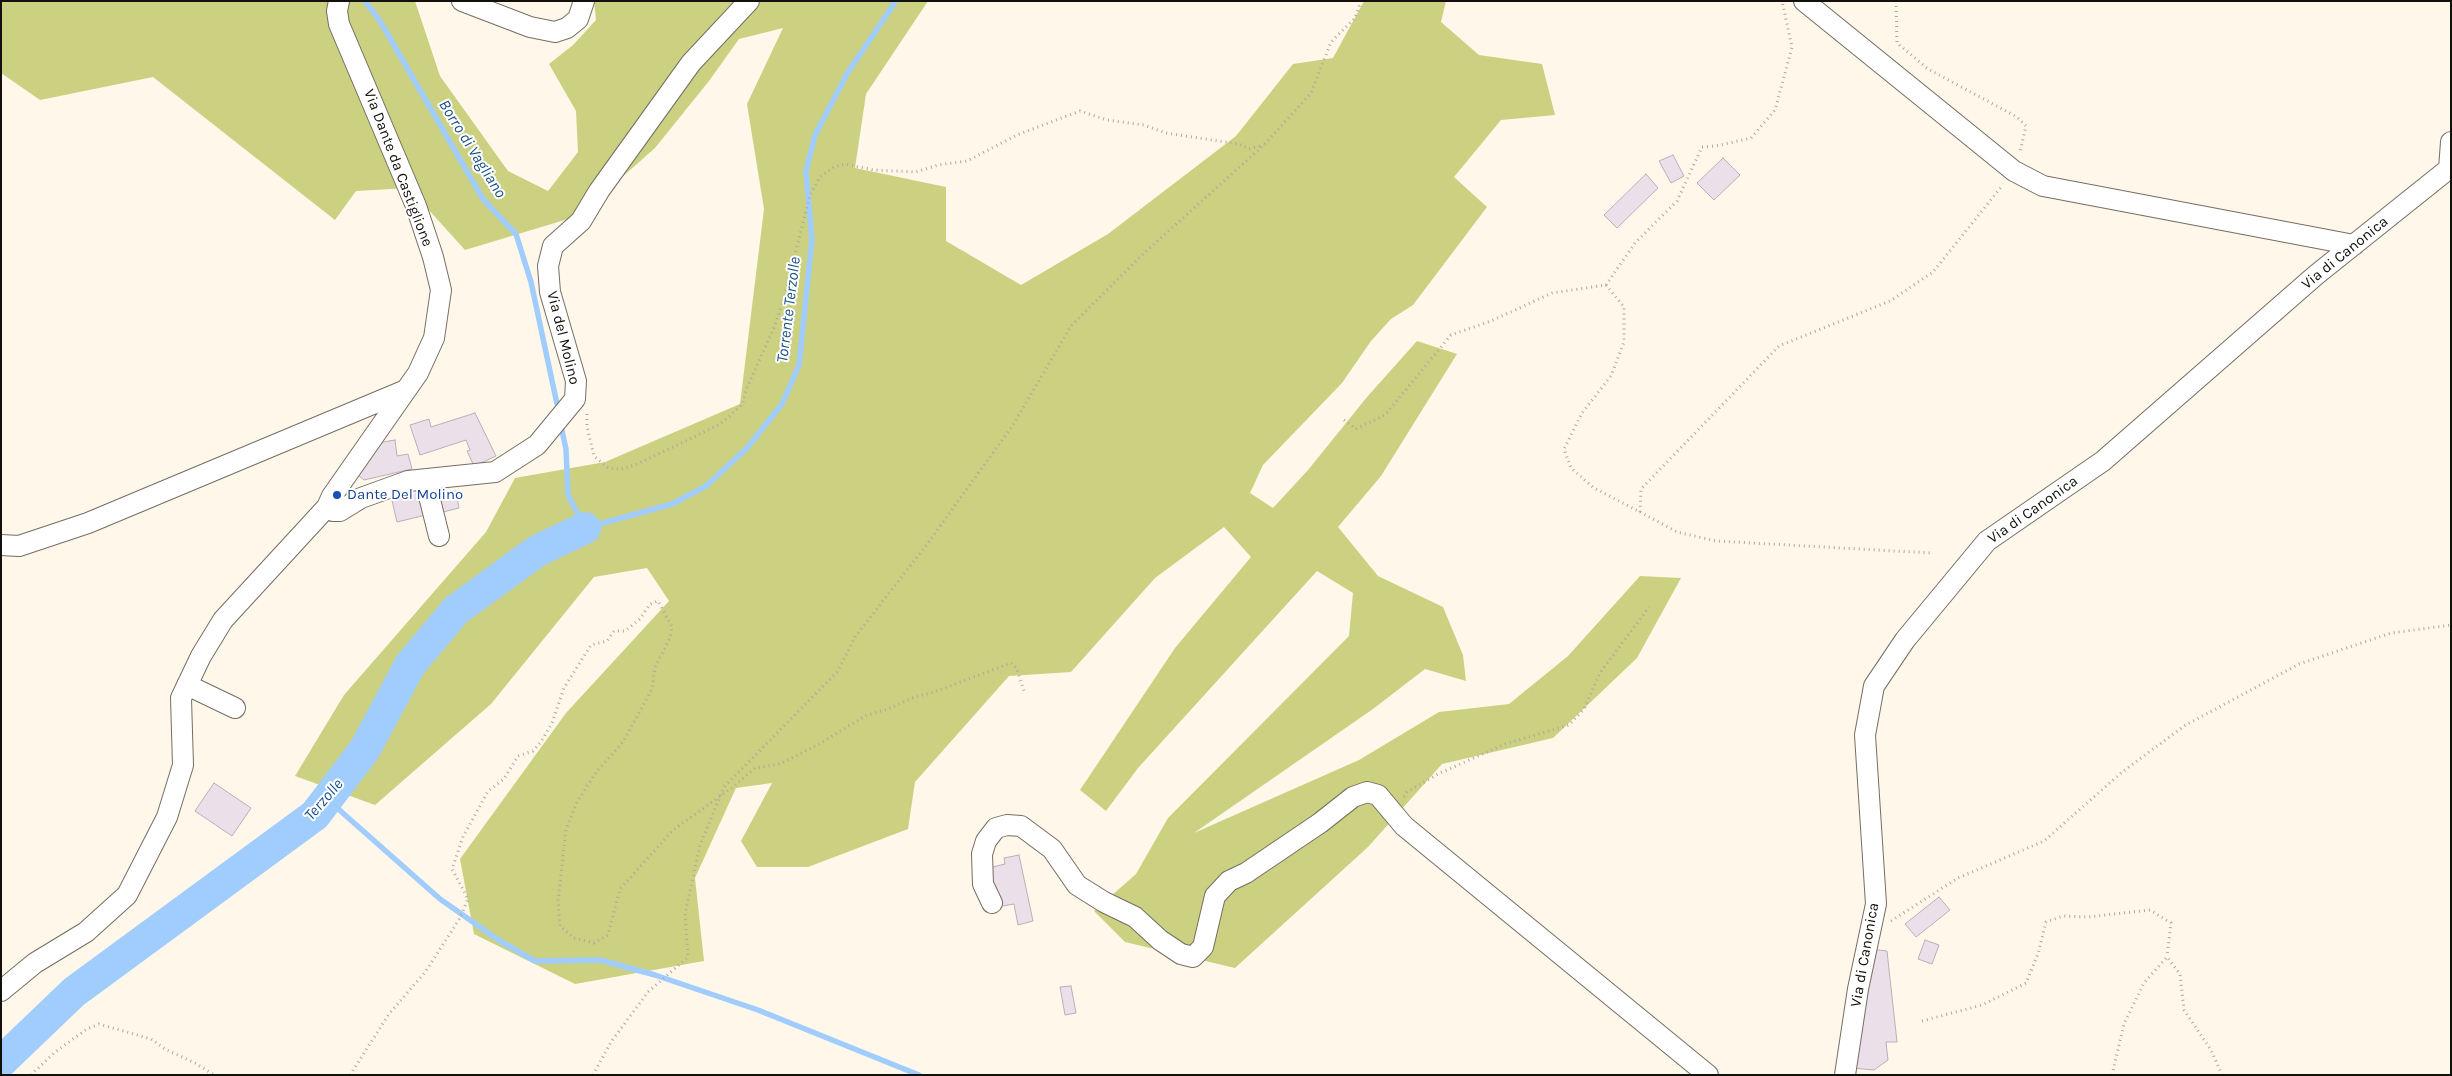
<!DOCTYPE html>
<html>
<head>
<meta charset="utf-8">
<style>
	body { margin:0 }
	#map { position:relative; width:2452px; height:1076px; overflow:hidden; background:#fff7ea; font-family:Karla,sans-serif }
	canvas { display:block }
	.frame { position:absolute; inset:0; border:2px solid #12100b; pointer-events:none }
</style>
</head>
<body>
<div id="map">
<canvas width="2452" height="1076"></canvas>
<div class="frame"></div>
</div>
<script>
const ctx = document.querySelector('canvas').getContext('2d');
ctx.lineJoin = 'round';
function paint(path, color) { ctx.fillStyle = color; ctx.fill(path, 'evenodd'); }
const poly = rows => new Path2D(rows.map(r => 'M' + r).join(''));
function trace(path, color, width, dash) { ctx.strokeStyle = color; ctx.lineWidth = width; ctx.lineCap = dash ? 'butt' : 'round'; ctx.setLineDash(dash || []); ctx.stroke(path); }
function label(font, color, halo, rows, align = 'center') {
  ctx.font = font + ' Karla,sans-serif'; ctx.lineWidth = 4; ctx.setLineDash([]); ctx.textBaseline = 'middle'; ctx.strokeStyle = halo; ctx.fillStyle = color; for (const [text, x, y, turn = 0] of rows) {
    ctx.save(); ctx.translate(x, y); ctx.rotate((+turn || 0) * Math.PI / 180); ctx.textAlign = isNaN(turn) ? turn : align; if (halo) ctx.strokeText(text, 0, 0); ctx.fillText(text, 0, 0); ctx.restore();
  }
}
paint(poly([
	[1,1,415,1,440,76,508,171,548,191,578,152,576,111,549,64,573,45,596,20,594,1,928,1,866,94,855,168,946,187,946,241,1021,285,1108,234,1236,136,1293,64,1333,58,1364,1,1446,1,1441,22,1479,55,1542,64,1555,115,1501,120,1454,177,1487,207,1413,305,1391,319,1371,341,1342,383,1263,465,1250,493,1273,508,1308,470,1367,397,1417,341,1457,354,1381,476,1338,527,1378,576,1443,607,1463,655,1466,681,1425,669,1373,709,1194,833,1359,760,1439,712,1509,704,1568,656,1640,576,1681,578,1637,658,1553,738,1442,764,1368,847,1235,968,1125,942,1094,911,1136,874,1168,818,1349,636,1353,593,1317,571,1138,768,1106,811,1080,790,1175,648,1251,557,1224,527,1155,578,1071,672,1009,676,915,782,908,829,808,867,757,867,741,841,772,783,736,788,695,878,704,961,575,984,474,934,460,859,566,713,669,601,647,568,594,577,491,704,375,805,295,776,344,695,486,532,515,478,605,462,740,404,764,209,747,104,783,28,739,39,709,81,655,148,578,216,465,250,409,188,356,191,335,220,153,77,40,100,1,73]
]), '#ccd181');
trace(poly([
	[365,1,380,21,483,199,516,234,531,282,557,404],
	[561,426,566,449,568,495,585,528,672,504,706,486,747,448,782,404,799,365,812,240,806,171,815,135,848,72,896,1],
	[327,799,440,899,500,941,535,961,600,960,655,975,758,1010,919,1075]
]), '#a0ccfe', 5.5);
trace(poly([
	[1,1062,74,992,315,815,365,749,410,665,456,610,537,551,585,528]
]), '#a0ccfe', 32);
const building = poly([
	[1673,155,1684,176,1671,183,1659,161,1673,155],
	[1723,158,1740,175,1714,200,1697,183,1723,158],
	[1646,174,1658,188,1617,228,1604,215,1646,174],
	[475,413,496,456,474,466,467,451,470,450,466,440,420,455,410,425,429,419,431,427,475,413],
	[395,440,397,456,408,454,412,469,364,480,353,471,371,444,395,440],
	[419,485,426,515,397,522,390,492,419,485],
	[456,491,459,508,443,512,439,495,456,491],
	[214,783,251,808,232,836,195,811,214,783],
	[1019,855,1033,921,1018,925,1014,904,997,907,988,868,1005,864,1004,858,1019,855],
	[1939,897,1950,910,1916,937,1905,924,1939,897],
	[1925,940,1939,945,1932,964,1918,959,1925,940],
	[1871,949,1887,951,1897,1042,1886,1042,1888,1060,1874,1070,1852,1068,1871,949],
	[1071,986,1076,1013,1065,1015,1060,987,1071,986]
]);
paint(building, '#ebe0ea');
trace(building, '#baafb9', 1);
const minor = poly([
	[462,1,530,27,555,32,567,28,578,19,584,1],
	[1804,1,2014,171,2043,186,2354,245],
	[2449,169,2451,142],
	[425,480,439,536],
	[327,507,333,511,340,511,361,498,408,481,495,472,537,445,575,399,576,381,550,292,548,266,553,246,581,221,599,191,691,63,749,1],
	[1,545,19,546,88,523,406,390],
	[187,685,235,708],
	[992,903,983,884,982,854,986,841,996,828,1007,825,1021,826,1052,849,1077,885,1104,902,1135,917,1160,940,1181,954,1193,957,1203,947,1215,896,1229,881,1246,873,1320,823,1353,797,1367,792,1378,795,1404,826,1708,1075],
	[1,991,35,963,86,932,127,895,167,817,183,765,181,698,201,656,223,620,327,507,332,496,418,373,434,338,441,290,433,257,416,206,339,24,337,11,339,1],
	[1845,1075,1858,989,1876,904,1865,735,1874,686,1905,640,1987,541,2103,461,2316,275,2451,167]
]);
trace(minor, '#756e63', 22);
trace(poly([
	[1896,1,1897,43,1928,69,2017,117,2026,126,2020,152],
	[1606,285,1624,307,1624,342,1611,376,1582,413,1564,449,1571,468,1594,488,1640,512,1641,489,1779,346,1890,301,1933,272,2002,186],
	[587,414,587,427,594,456,608,468,621,469,635,465,692,438,720,424,731,415,743,403,746,390,775,325,784,298,810,195,820,177,834,167,845,164,874,170,916,172,938,165,967,161,1017,135,1080,111,1107,120,1144,125,1166,133,1239,144,1249,149,1264,145],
	[1344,420,1356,429,1385,415,1451,335,1491,321,1552,293,1606,285,1635,243,1677,201,1702,147,1716,146,1751,138,1775,110,1792,47,1782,1],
	[1640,512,1677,532,1716,541,1931,553],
	[1404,797,1407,792,1438,774,1505,744,1569,725,1584,709,1600,673,1649,607],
	[1891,921,1958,878,2044,841,2121,773,2184,726,2299,664,2391,633,2451,625],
	[1922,1021,1982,1005,2026,983,2038,954,2046,922,2063,916,2088,917,2150,910,2171,923,2167,957],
	[31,1075,55,1052,87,1029,99,1024,151,1039,165,1049,195,1063,214,1075],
	[350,1075,389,1014,426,971,460,918,468,899,452,869,463,837,488,791,504,779,518,756,533,751,541,742,552,723,564,688,591,645,607,641,614,631,625,631,640,619,650,604,658,601,672,627,670,638,655,667,652,689,623,742,597,771,577,802,566,829,558,901,560,926,574,938,594,943,608,935,620,889,673,830,733,787,755,768,780,764,819,744,867,715,888,709,912,698,934,692,1011,663,1017,669,1025,694],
	[593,1075,611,1042,648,992,688,957,685,914,700,845,724,787,838,671,855,637,928,543,1013,425,1071,326,1142,255,1264,145,1311,93,1331,42,1355,18,1361,1],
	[2112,1075,2124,1024,2144,983,2167,957,2180,974,2184,1010,2211,1050,2222,1075]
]), '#aea89e', 3, [1, 4]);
trace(minor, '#fff', 20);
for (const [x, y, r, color] of [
	[337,495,5,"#1a4fb4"]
]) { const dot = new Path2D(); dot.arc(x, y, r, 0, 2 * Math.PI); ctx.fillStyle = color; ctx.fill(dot); trace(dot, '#fff', 2); }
label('15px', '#12100b', '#fff', [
	["Via Dante da Castiglione",398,168,69],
	["Via di Canonica",2345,253,-39],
	["Via del Molino",563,338,76],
	["Via di Canonica",2033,510,-35],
	["Via di Canonica",1865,955,-80]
]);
label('15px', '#164399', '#fff', [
	["Dante Del Molino",347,495]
], 'left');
label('italic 16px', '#1a5189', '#fff', [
	["Borro di Vagliano",472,149,58],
	["Torrente Terzolle",789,310,-83],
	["Terzolle",324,800,-49]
]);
</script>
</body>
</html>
